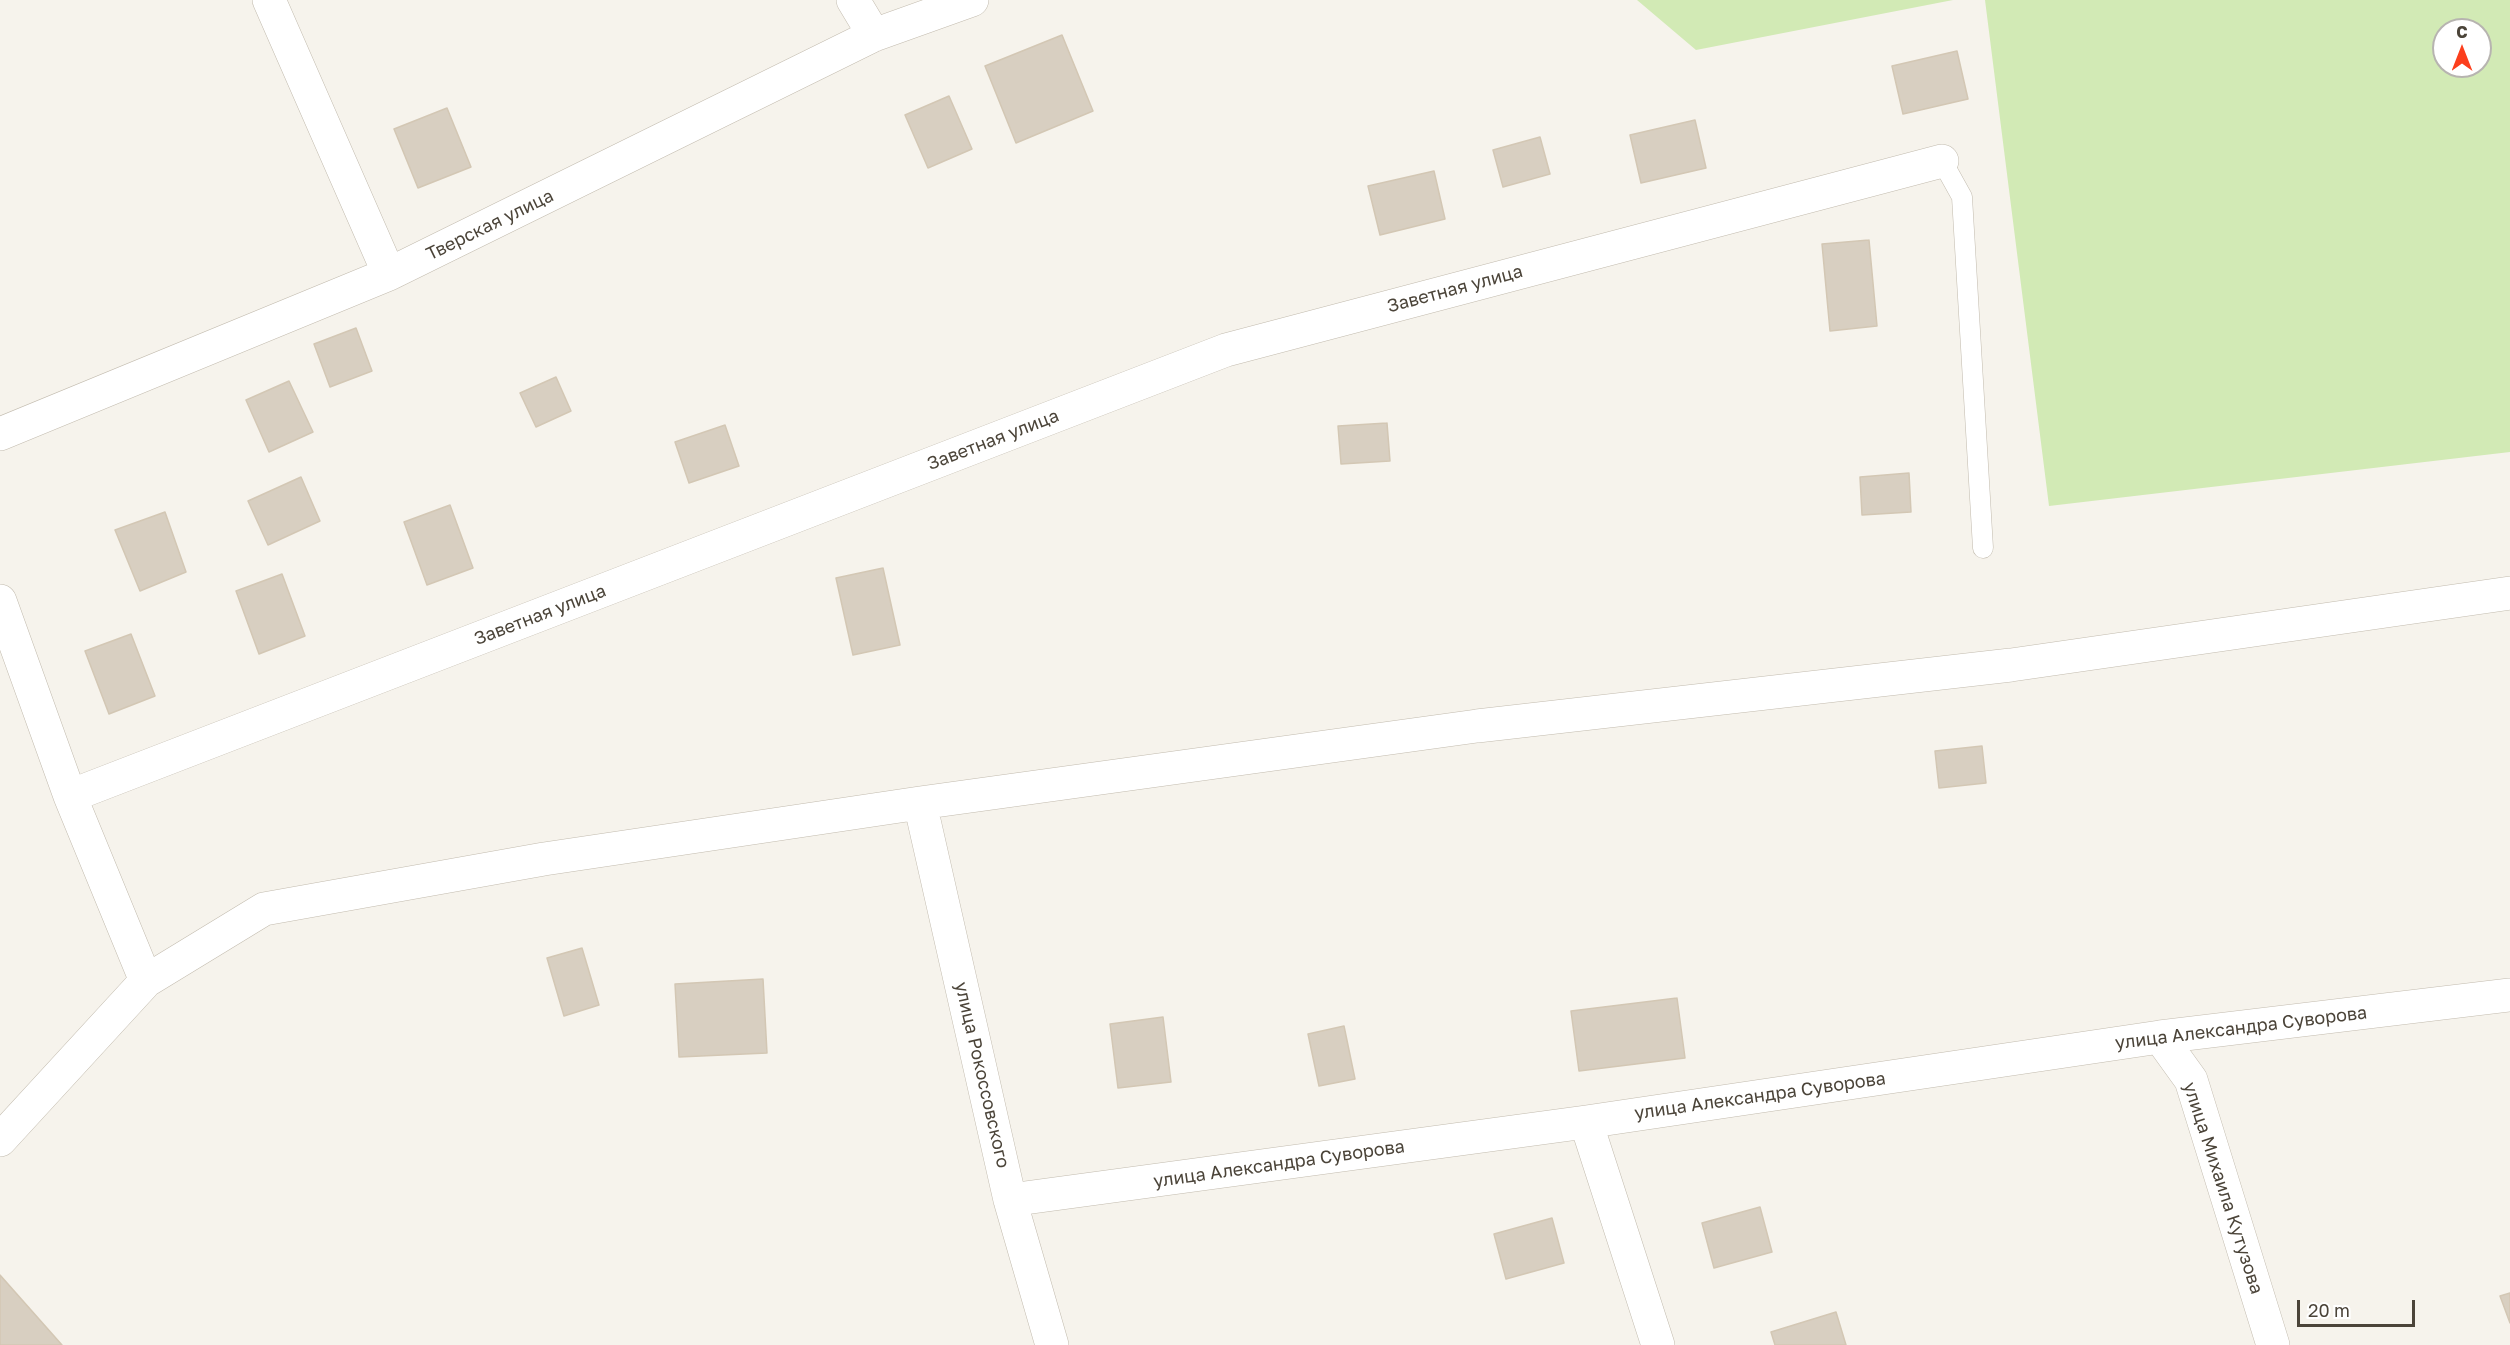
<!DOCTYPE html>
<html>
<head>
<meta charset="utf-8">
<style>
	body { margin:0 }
	#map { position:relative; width:2510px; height:1345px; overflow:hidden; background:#f6f3ec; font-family:"Golos Text",sans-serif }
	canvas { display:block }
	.north { position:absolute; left:2432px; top:18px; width:60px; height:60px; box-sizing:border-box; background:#fff; border:2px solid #b7b4b0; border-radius:50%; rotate:0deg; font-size:16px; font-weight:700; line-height:24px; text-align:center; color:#4b4439 }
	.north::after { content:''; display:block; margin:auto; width:21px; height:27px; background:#fc3f1d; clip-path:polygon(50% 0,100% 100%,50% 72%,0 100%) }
	.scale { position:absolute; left:2297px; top:1300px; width:118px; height:27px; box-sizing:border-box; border:3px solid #4b4439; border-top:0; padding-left:8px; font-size:18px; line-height:21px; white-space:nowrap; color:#4b4439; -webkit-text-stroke:4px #fff; paint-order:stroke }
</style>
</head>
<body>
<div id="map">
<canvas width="2510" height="1345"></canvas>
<div class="north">С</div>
<div class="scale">20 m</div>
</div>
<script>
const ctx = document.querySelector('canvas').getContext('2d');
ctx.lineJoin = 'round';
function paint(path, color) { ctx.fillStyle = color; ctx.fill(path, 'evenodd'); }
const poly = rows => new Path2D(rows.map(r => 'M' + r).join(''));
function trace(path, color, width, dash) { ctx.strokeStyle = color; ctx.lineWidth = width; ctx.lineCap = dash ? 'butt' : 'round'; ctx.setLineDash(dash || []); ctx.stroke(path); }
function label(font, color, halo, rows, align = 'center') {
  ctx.font = font + ' "Golos Text",sans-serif'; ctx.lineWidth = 4.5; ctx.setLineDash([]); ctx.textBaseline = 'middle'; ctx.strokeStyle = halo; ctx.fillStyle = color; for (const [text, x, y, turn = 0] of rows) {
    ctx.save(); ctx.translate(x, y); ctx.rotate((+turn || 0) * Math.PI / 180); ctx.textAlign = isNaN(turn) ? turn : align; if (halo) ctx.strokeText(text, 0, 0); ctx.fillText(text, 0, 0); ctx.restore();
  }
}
paint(poly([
	[1637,0,1953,0,1696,50],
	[1985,0,2510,0,2510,452,2049,506],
	[2444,30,2480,30,2480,66,2444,66]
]), '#d2eab5');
const building = poly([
	[1062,35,1093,111,1016,143,985,66,1062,35],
	[1957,51,1968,99,1903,114,1892,66,1957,51],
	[949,96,972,149,928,168,905,115,949,96],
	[447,108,471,167,418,188,394,129,447,108],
	[1695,120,1706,168,1641,183,1630,135,1695,120],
	[1540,137,1550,174,1503,187,1493,150,1540,137],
	[1434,171,1445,219,1380,235,1368,186,1434,171],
	[1869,240,1877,326,1830,331,1822,244,1869,240],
	[356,328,372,371,330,387,314,344,356,328],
	[556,377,571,411,536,427,520,393,556,377],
	[289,381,313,432,269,452,246,400,289,381],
	[1387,423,1390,461,1341,464,1338,426,1387,423],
	[725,425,739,466,689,483,675,442,725,425],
	[1909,473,1911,512,1862,515,1860,477,1909,473],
	[301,477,320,521,268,545,248,501,301,477],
	[450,505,473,568,427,585,404,522,450,505],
	[165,512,186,572,140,591,115,530,165,512],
	[883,568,900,645,853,655,836,578,883,568],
	[282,574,305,636,259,654,236,591,282,574],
	[131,634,155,696,109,714,85,651,131,634],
	[1982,746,1986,783,1939,788,1935,751,1982,746],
	[582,948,599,1005,564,1016,547,958,582,948],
	[763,979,767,1053,679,1057,675,984,763,979],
	[1677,998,1685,1058,1579,1071,1571,1011,1677,998],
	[1163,1017,1171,1082,1118,1088,1110,1024,1163,1017],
	[1344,1026,1355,1079,1319,1086,1308,1034,1344,1026],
	[1760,1207,1772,1252,1714,1268,1702,1223,1760,1207],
	[1552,1218,1564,1263,1506,1279,1494,1234,1552,1218],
	[0,1275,62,1345,0,1345,0,1275],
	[2510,1293,2510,1323,2500,1296,2510,1293],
	[1836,1312,1846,1345,1775,1345,1771,1332,1836,1312]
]);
paint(building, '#d8cfc1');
trace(building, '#d3c7b4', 1.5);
const service = poly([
	[1942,161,1962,197,1983,548]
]);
const minor = poly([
	[269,0,389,274],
	[853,0,874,35],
	[0,434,389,274,874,35,972,0],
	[0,601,70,796,146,981],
	[70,796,1226,350,1942,161],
	[920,803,1010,1200,1052,1345],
	[2160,1037,2191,1080,2273,1345],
	[1586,1122,1658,1345],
	[0,1140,146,981,264,909,544,859,920,803,1477,726,2011,665,2510,593],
	[1010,1200,1586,1122,2160,1037,2510,995]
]);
trace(service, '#c2bbae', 21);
trace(minor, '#c2bbae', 34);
trace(service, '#fff', 20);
trace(minor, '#fff', 33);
label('18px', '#4b4439', '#fff', [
	["Тверская улица",490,225,-26],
	["Заветная улица",1455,289,-15],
	["Заветная улица",993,440,-21],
	["Заветная улица",540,615,-21],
	["улица Александра Суворова",2241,1028,-7],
	["улица Рокоссовского",982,1075,77],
	["улица Александра Суворова",1760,1096,-8],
	["улица Александра Суворова",1279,1164,-8],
	["улица Михаила Кутузова",2223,1188,72]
]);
</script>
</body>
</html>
